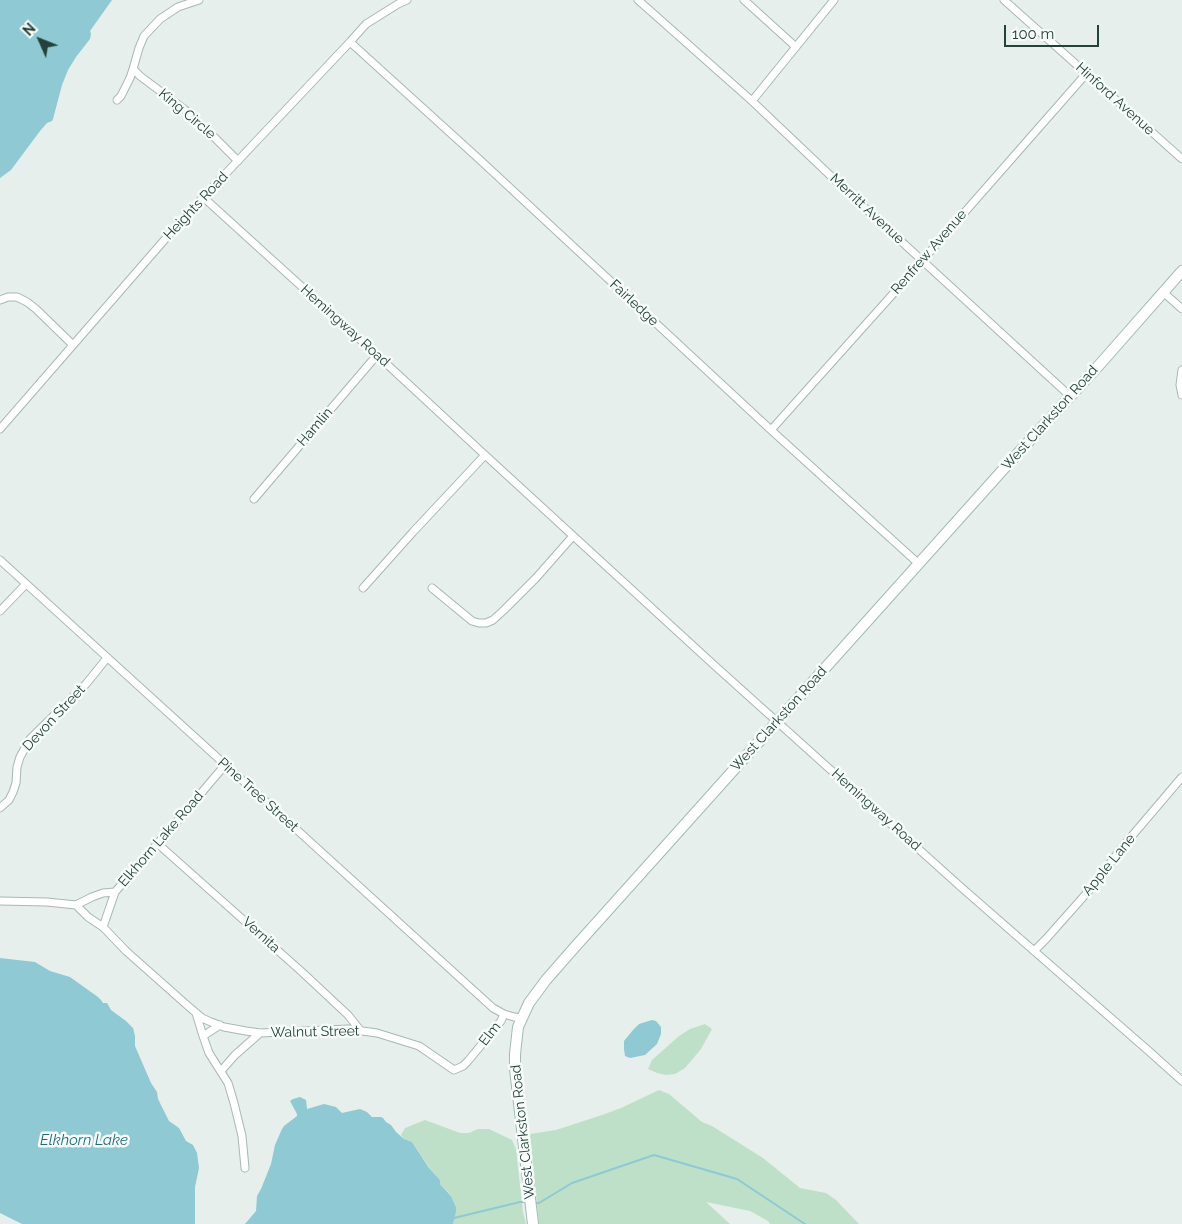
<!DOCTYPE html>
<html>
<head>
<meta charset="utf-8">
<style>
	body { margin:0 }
	#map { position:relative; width:1182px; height:1224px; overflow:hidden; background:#e6efeb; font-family:Raleway,sans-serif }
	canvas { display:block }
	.north { position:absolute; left:15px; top:15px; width:50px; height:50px; -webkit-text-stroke:4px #f7fbf9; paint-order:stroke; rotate:314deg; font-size:14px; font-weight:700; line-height:20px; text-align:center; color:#24423a }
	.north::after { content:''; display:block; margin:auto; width:18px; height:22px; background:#24423a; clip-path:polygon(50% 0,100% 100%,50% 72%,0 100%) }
	.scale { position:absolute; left:1004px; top:25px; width:95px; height:22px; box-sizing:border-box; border:2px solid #24423a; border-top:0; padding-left:6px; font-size:15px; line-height:18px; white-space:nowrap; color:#24423a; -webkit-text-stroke:4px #f7fbf9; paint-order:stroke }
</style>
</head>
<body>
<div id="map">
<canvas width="1182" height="1224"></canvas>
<div class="north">N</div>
<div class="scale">100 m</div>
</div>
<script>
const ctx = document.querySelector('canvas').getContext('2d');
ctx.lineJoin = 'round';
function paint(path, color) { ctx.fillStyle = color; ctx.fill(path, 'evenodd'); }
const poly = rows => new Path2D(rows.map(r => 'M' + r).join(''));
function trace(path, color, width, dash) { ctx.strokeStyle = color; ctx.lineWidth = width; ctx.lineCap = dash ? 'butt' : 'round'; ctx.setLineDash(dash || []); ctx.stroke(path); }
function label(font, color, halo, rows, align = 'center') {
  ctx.font = font + ' Raleway,sans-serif'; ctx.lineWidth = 5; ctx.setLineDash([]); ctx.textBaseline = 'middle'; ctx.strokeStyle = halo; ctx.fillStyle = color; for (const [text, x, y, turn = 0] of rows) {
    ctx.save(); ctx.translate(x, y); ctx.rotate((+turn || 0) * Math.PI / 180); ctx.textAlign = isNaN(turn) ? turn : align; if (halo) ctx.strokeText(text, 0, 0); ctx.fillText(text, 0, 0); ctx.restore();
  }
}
paint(poly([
	[705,1024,712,1029,701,1049,685,1068,675,1074,666,1075,657,1073,648,1069,652,1060,679,1036,690,1029],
	[659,1090,669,1094,702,1122,712,1126,763,1158,800,1188,826,1193,836,1200,859,1224,770,1224,768,1221,750,1211,706,1202,730,1224,539,1224,530,1134,556,1130,602,1115,621,1108],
	[425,1120,460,1133,469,1133,478,1129,489,1129,512,1140,516,1149,523,1212,526,1224,453,1224,456,1212,456,1207,450,1194,440,1184,440,1180,431,1170,412,1142,404,1139,401,1135,405,1128]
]), '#bfe0c8');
paint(poly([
	[0,0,112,0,90,31,91,34,90,39,76,57,68,70,62,85,53,119,52,121,47,123,40,131,11,170,0,178],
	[0,958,35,962,50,971,70,977,98,997,101,1000,103,1003,107,1003,111,1010,126,1021,133,1028,135,1036,135,1046,151,1083,157,1092,158,1099,169,1121,179,1128,186,1141,193,1145,197,1153,199,1168,195,1187,195,1224,22,1224,0,1213],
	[652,1020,656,1021,661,1027,661,1034,657,1044,645,1055,630,1058,625,1056,624,1049,624,1041,633,1030,639,1024],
	[300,1097,306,1100,307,1109,324,1104,336,1107,342,1113,360,1109,367,1112,372,1117,381,1117,383,1118,386,1122,391,1125,396,1132,404,1139,412,1142,429,1168,440,1180,440,1184,451,1196,456,1207,456,1212,453,1224,245,1224,256,1211,257,1196,261,1189,271,1164,275,1145,282,1129,284,1126,297,1116,297,1114,290,1101,293,1099]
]), '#8ec9d4');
trace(poly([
	[534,1203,539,1203,572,1183,654,1155,737,1179,805,1224],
	[454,1218,520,1202,527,1202]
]), '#8ec9d4', 2);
const street = poly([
	[199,0,178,7,160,19,144,36,139,48,133,69,140,76,184,109,215,138,238,161],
	[638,0,752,101,854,198,1070,396],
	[744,0,796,47],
	[1004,0,1182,159],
	[350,42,479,159,771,430,919,564],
	[117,100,121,96,130,78,133,69],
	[752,101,834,0],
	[203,197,377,355,485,455,714,665,962,888,1151,1053,1182,1081],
	[1163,292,1182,309],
	[0,300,8,297,17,297,27,302,36,309,73,345],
	[1182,370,1180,385,1182,395],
	[0,429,180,222,350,42,366,24,398,4,407,0],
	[771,430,892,295,1086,74],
	[254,499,377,355],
	[0,560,493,1008,504,1014,514,1017,522,1018],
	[363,588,413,532,485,455],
	[432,588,472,621,479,623,486,623,493,620,504,610,536,578,573,536],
	[0,611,26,584],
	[0,808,9,800,13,792,16,783,17,767,20,757,30,739,86,684,107,658],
	[158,844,302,972,348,1015,360,1030],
	[115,892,103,927,126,951,188,1006,202,1018,211,1022,224,1027,246,1031,260,1033,348,1029,377,1033,419,1046,454,1070,463,1066,468,1061,501,1021,504,1014],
	[0,901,47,902,76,905,92,897,103,893,115,892,180,818,225,765],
	[76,905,88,917,103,927],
	[1034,951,1046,939,1093,886,1120,850,1182,777],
	[196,1013,203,1036,209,1053,228,1083,234,1103,242,1136,245,1168],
	[203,1036,220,1025],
	[221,1071,235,1055,260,1033]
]);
const secondary = poly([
	[533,1224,515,1069,515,1054,518,1027,529,1003,546,980,574,948,1009,463,1101,363,1182,271]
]);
trace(street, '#a8b8b2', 9);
trace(secondary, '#a4bbb3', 12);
trace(street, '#fff', 7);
trace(secondary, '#fff', 10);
label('14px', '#24423a', '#f7fbf9', [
	["Hinford Avenue",1115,99,42],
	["King Circle",187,114,40],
	["Heights Road",196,206,-47],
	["Merritt Avenue",867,209,43],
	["Renfrew Avenue",929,252,-49],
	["Fairledge",634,303,43],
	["Hemingway Road",345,326,42],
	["West Clarkston Road",1050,418,-48],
	["Hamlin",315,427,-49],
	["Devon Street",54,718,-47],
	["West Clarkston Road",779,719,-48],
	["Pine Tree Street",258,795,42],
	["Hemingway Road",876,810,42],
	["Elkhorn Lake Road",161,839,-49],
	["Apple Lane",1109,865,-51],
	["Vernita",261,935,42],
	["Walnut Street",315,1032,-1],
	["Elm",490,1034,-52],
	["West Clarkston Road",523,1132,-96]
]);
label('italic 15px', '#1c6f80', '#f7fbf9', [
	["Elkhorn Lake",84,1140]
]);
</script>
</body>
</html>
